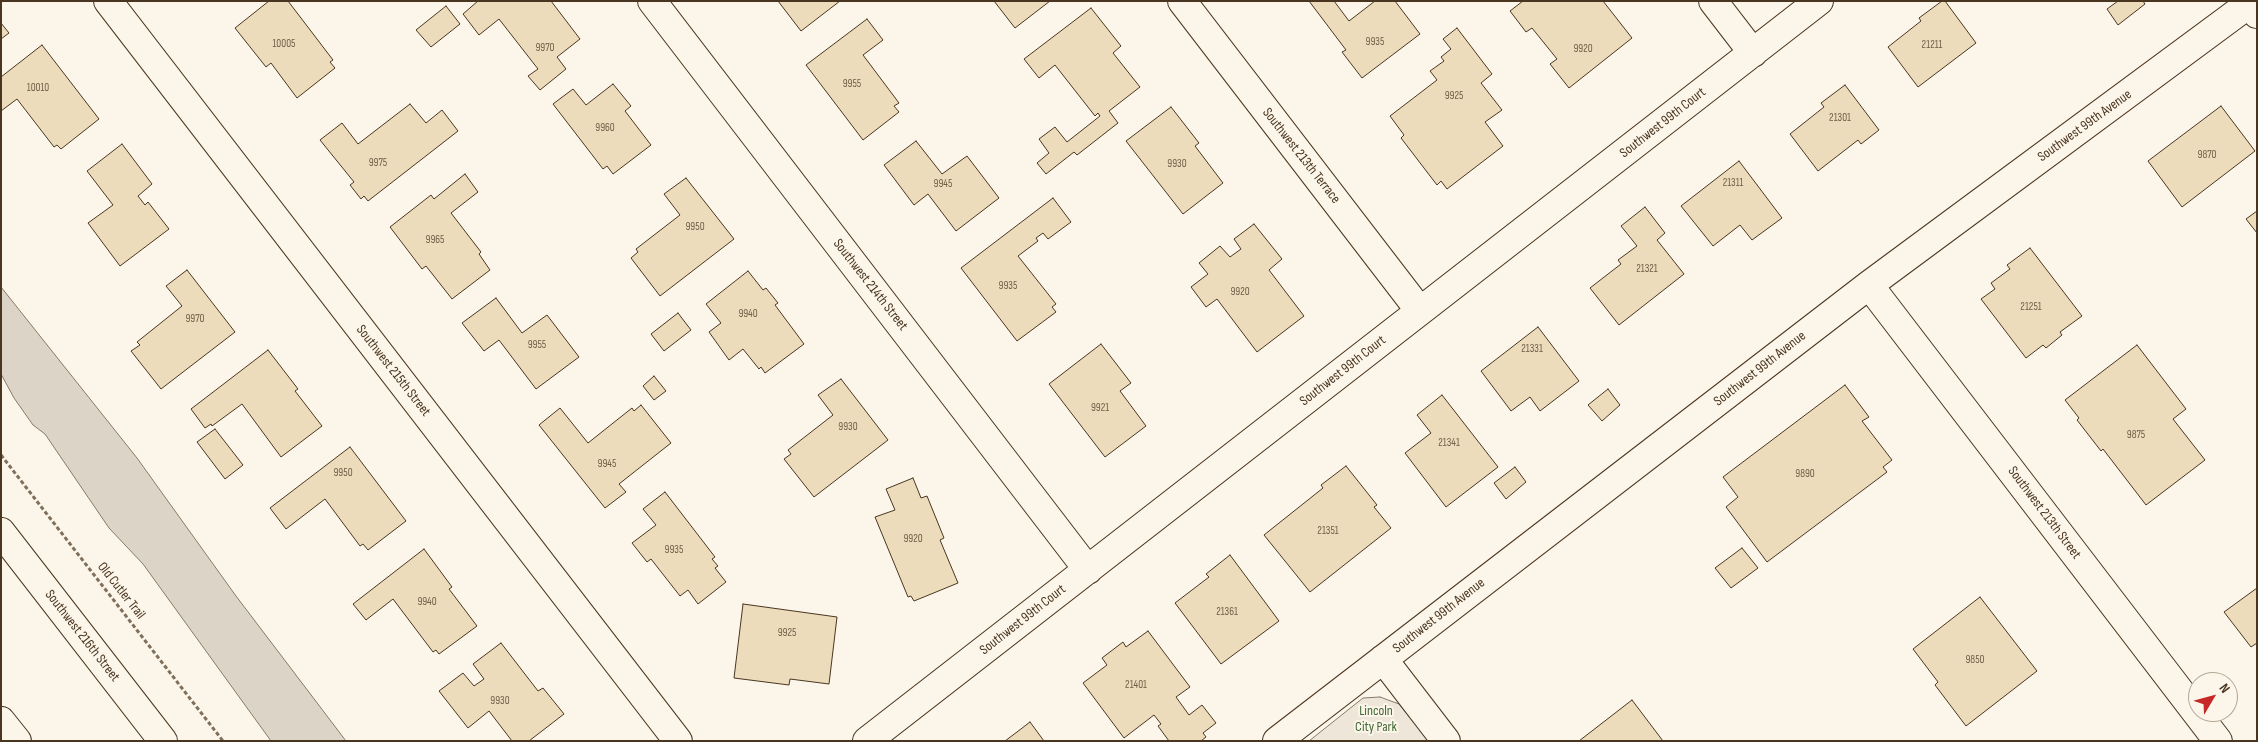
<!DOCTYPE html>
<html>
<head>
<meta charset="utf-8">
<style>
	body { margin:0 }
	#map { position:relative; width:2258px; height:742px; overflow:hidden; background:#fbf6e9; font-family:"Sofia Sans Condensed",sans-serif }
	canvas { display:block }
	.frame { position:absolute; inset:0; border:2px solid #4a3520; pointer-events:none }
	.north { position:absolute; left:2188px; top:672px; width:50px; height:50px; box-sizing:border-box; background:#fbf6e9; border:1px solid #b4a999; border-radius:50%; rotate:53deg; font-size:14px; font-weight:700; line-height:20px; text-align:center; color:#4a3520 }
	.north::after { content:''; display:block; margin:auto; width:18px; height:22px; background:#c62828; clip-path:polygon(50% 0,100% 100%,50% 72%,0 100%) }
</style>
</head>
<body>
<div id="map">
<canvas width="2258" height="742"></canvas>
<div class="frame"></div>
<div class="north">N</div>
</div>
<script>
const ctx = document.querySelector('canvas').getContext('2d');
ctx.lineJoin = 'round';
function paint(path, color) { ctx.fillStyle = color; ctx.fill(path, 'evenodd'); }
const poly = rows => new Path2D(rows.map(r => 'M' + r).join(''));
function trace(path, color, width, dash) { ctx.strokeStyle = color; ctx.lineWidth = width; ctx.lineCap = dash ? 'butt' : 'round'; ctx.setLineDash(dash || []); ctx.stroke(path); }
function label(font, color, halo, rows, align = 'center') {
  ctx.font = font + ' "Sofia Sans Condensed",sans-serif'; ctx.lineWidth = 4; ctx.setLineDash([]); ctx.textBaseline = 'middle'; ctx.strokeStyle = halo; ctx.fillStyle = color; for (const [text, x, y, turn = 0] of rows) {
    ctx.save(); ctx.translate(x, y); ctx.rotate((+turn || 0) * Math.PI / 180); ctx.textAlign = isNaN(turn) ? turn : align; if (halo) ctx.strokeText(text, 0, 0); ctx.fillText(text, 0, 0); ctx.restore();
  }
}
const green = poly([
	[1380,697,1399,704,1429,741,1309,741,1363,698,1380,697]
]);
paint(green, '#ede6d9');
trace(green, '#887966', 1);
const water = poly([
	[1,287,137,458,236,596,346,741,271,741,143,564,109,528,45,434,33,425,14,398,1,374,1,287]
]);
paint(water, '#dcd4c6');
trace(water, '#887966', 1);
const building = poly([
	[269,1,288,1,333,60,330,62,335,68,297,98,271,63,266,67,235,28,269,1],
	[478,1,551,1,580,39,557,57,566,69,540,90,528,76,538,69,499,19,479,35,463,14,478,1],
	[778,1,840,1,801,31,778,1],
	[994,1,1050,1,1015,28,994,1],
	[1309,1,1334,1,1349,21,1375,1,1395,1,1420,34,1362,78,1342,52,1346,50,1309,1],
	[1523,1,1603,1,1632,38,1569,88,1550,64,1557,59,1532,28,1526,32,1510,11,1523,1],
	[1942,1,1945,1,1976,43,1918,87,1888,47,1921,21,1919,18,1942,1],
	[2118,1,2143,1,2145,4,2118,25,2107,9,2118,1],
	[446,6,460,24,431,47,416,30,446,6],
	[1091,8,1121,46,1113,53,1140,87,1109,111,1118,123,1077,155,1074,152,1046,174,1037,163,1049,153,1039,139,1055,127,1067,142,1100,116,1098,113,1095,116,1055,65,1039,78,1024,59,1091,8],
	[867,19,883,40,863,55,899,103,894,106,899,112,863,140,806,65,867,19],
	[1,23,9,33,1,39,1,23],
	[1457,28,1492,74,1481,83,1502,110,1485,122,1503,146,1447,189,1441,181,1437,185,1401,138,1404,135,1390,116,1437,80,1430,71,1444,61,1441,57,1451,49,1443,39,1457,28],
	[42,45,99,119,61,149,57,145,54,147,17,99,1,111,1,77,42,45],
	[613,84,631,106,625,111,651,145,613,174,607,166,603,169,553,104,573,89,586,105,613,84],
	[1845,85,1879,130,1861,144,1858,140,1818,171,1790,134,1824,107,1821,103,1845,85],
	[410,104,426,123,442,110,458,131,368,201,364,196,361,199,350,185,354,182,320,140,342,123,358,144,410,104],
	[2221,106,2255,151,2182,207,2148,161,2221,106],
	[1171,107,1199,143,1195,146,1223,183,1183,214,1126,141,1171,107],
	[916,141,942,174,967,156,999,198,956,231,928,194,914,205,884,165,916,141],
	[122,144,152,184,138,196,145,205,148,202,169,229,120,266,88,223,113,205,87,171,122,144],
	[1739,161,1782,218,1752,240,1740,225,1713,246,1681,206,1739,161],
	[465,174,478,192,451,213,481,252,479,254,490,270,452,299,426,266,422,269,390,227,431,195,434,199,465,174],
	[686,178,734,239,660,296,631,258,638,252,636,249,680,215,664,194,686,178],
	[1053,198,1071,222,1048,239,1043,233,1036,238,1038,241,1018,256,1056,304,1052,307,1056,312,1017,341,961,268,1053,198],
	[1645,207,1665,233,1657,240,1684,274,1619,325,1590,288,1621,264,1618,260,1637,246,1621,226,1645,207],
	[2257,211,2257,233,2246,219,2257,211],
	[1254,224,1282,259,1269,270,1304,316,1257,352,1217,299,1206,307,1191,287,1208,274,1199,263,1220,246,1230,257,1241,249,1234,239,1254,224],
	[2030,248,2082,316,2060,332,2062,335,2046,348,2043,345,2026,358,1981,299,1995,289,1991,283,2010,269,2007,265,2030,248],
	[187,270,235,332,161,389,131,351,140,345,137,342,182,306,166,286,187,270],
	[748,271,763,290,766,288,778,303,775,305,804,344,765,373,761,367,759,369,743,349,729,360,709,332,721,323,706,304,748,271],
	[496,298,522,333,547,315,579,357,536,389,499,340,484,351,462,323,496,298],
	[678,313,691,330,664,351,651,334,678,313],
	[1538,327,1579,381,1540,411,1530,397,1511,411,1481,371,1538,327],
	[1101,344,1131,383,1120,391,1146,426,1105,457,1049,384,1101,344],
	[2137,345,2186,409,2173,419,2205,460,2146,505,2103,449,2101,451,2077,420,2079,418,2065,400,2137,345],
	[268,350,298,389,295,391,322,426,281,457,242,404,212,426,211,424,205,428,191,409,268,350],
	[654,376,666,391,654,400,643,386,654,376],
	[841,379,888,440,814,497,784,459,791,454,788,450,833,415,818,395,841,379],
	[1845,385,1869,417,1862,421,1892,460,1883,467,1887,472,1767,562,1726,507,1738,497,1723,477,1845,385],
	[1608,389,1620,405,1602,421,1588,405,1608,389],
	[1442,395,1498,467,1446,507,1405,453,1431,433,1417,415,1442,395],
	[641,405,671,443,619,484,626,492,605,508,539,425,560,408,588,443,632,408,634,411,641,405],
	[215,429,243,465,225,479,197,442,215,429],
	[350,447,406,521,368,550,363,544,360,546,325,499,286,529,270,508,350,447],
	[1346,466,1377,505,1374,507,1391,528,1310,592,1264,535,1323,488,1321,485,1346,466],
	[1515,467,1526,482,1506,499,1494,483,1515,467],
	[913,478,921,498,927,496,944,538,940,540,958,583,914,601,911,596,908,597,875,517,895,510,886,489,913,478],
	[665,492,715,557,712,559,718,566,715,568,726,582,698,604,688,590,680,596,651,559,647,562,632,543,656,525,643,509,665,492],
	[1742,548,1758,568,1731,588,1715,568,1742,548],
	[424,549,452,587,449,589,477,626,439,654,436,650,433,652,393,599,366,620,353,604,424,549],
	[1230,555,1279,621,1221,664,1175,603,1209,577,1206,574,1230,555],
	[2257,588,2257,643,2251,647,2224,612,2257,588],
	[1980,597,2037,671,1966,726,1935,685,1938,682,1913,649,1980,597],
	[743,604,837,617,829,684,790,679,789,685,734,678,743,604],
	[1148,631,1190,687,1176,697,1189,715,1202,705,1216,723,1203,733,1206,737,1201,741,1169,741,1158,726,1161,724,1154,715,1124,738,1083,683,1107,665,1102,658,1123,642,1126,647,1148,631],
	[501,643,538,691,543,688,564,714,529,741,512,741,489,711,468,728,439,691,463,673,474,686,484,679,473,664,501,643],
	[1632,700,1663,741,1579,741,1632,700],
	[1030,722,1044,741,1005,741,1017,732,1030,722]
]);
paint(building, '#ecdcbc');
trace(building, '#4a3520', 1);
const minor = poly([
	[108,1,678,741],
	[652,1,1088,570],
	[1182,1,1420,311],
	[1713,1,1753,53],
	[1869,285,2218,741],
	[1383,659,1446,741],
	[867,741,1819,1],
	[1277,741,1869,285,2249,4]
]);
const tertiary = poly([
	[2247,1,2257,14]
]);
const secondary = poly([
	[1,532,163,741],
	[1,721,17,741]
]);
trace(minor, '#4a3520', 30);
trace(tertiary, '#4a3520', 30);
trace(secondary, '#4a3520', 30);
trace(poly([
	[1,455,223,741]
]), '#7f6f5c', 3, [4, 2.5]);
trace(minor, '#fbf6e9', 28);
trace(tertiary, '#fbf6e9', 28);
trace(secondary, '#fbf6e9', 28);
label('11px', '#725f47', null, [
	["9935",1375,42],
	["10005",284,44],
	["21211",1932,45],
	["9970",545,48],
	["9920",1583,49],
	["9955",852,84],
	["10010",38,88],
	["9925",1454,96],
	["21301",1840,118],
	["9960",605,128],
	["9870",2207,155],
	["9975",378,163],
	["9930",1177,164],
	["21311",1733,183],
	["9945",943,184],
	["9950",695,227],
	["9965",435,240],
	["21321",1647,269],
	["9935",1008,286],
	["9920",1240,292],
	["21251",2031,307],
	["9940",748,314],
	["9970",195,319],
	["9955",537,345],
	["21331",1532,349],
	["9921",1100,408],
	["9930",848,427],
	["9875",2136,435],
	["21341",1449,443],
	["9945",607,464],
	["9950",343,473],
	["9890",1805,474],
	["21351",1328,531],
	["9920",913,539],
	["9935",674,550],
	["9940",427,602],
	["21361",1227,612],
	["9925",787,633],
	["9850",1975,660],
	["21401",1136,685],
	["9930",500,701]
]);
label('14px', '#4a3520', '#fbf6e9', [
	["Southwest 99th Court",1663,123,-38],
	["Southwest 99th Avenue",2085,126,-36],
	["Southwest 213th Terrace",1301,156,52],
	["Southwest 214th Street",870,285,52],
	["Southwest 99th Avenue",1760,369,-38],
	["Southwest 215th Street",393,371,52],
	["Southwest 99th Court",1343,371,-38],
	["Southwest 213th Street",2044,513,53],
	["Old Cutler Trail",121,591,52],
	["Southwest 99th Avenue",1439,616,-38],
	["Southwest 99th Court",1023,620,-38],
	["Southwest 216th Street",82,636,52]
]);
label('14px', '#436837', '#fbf6e9', [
	["Lincoln",1376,711],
	["City Park",1376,727]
]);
</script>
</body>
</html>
